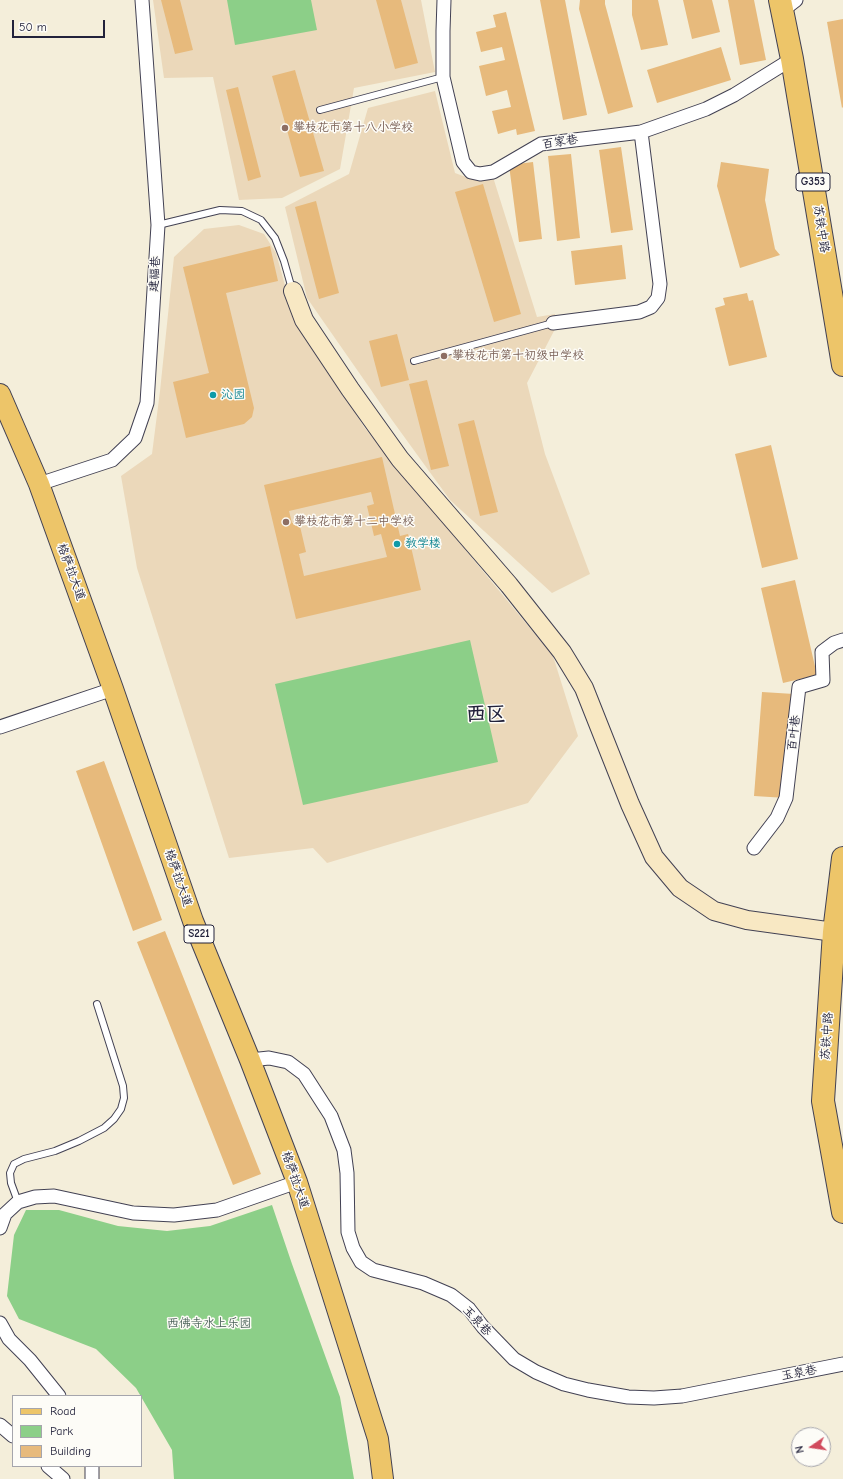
<!DOCTYPE html>
<html>
<head>
<meta charset="utf-8">
<style>
	body { margin:0 }
	#map { position:relative; width:843px; height:1479px; overflow:hidden; background:#f4eeda; font-family:"Comic Neue",sans-serif }
	canvas { display:block }
	.legend { position:absolute; left:12px; top:1395px; width:130px; height:72px; box-sizing:border-box; background:#fdfcf7; border:1px solid #a5a5ac; margin:0; padding:5px 7px; list-style:none; font-size:12px; color:#22223b }
	.legend li { display:flex; align-items:center; gap:8px; height:20px }
	.legend b { width:20px; border:1px solid #a5a5ac }
	.north { position:absolute; left:791px; top:1427px; width:40px; height:40px; box-sizing:border-box; background:#fdfcf7; border:1px solid #a5a5ac; border-radius:50%; rotate:257deg; font-size:11px; font-weight:700; line-height:16px; text-align:center; color:#22223b }
	.north::after { content:''; display:block; margin:auto; width:14px; height:18px; background:#d1495b; clip-path:polygon(50% 0,100% 100%,50% 72%,0 100%) }
	.scale { position:absolute; left:12px; top:20px; width:93px; height:18px; box-sizing:border-box; border:2px solid #22223b; border-top:0; padding-left:5px; font-size:12px; line-height:14px; white-space:nowrap; color:#22223b; -webkit-text-stroke:3px #fdfcf7; paint-order:stroke }
</style>
</head>
<body>
<div id="map">
<canvas width="843" height="1479"></canvas>
<ul class="legend">
<li><b style="height:5px;background:#edc569"></b>Road</li>
<li><b style="height:11px;background:#8ccf88"></b>Park</li>
<li><b style="height:11px;background:#e7ba7c"></b>Building</li>
</ul>
<div class="north">N</div>
<div class="scale">50 m</div>
</div>
<script>
const ctx = document.querySelector('canvas').getContext('2d');
ctx.lineJoin = 'round';
function paint(path, color) { ctx.fillStyle = color; ctx.fill(path, 'evenodd'); }
const poly = rows => new Path2D(rows.map(r => 'M' + r).join(''));
function trace(path, color, width, dash) { ctx.strokeStyle = color; ctx.lineWidth = width; ctx.lineCap = dash ? 'butt' : 'round'; ctx.setLineDash(dash || []); ctx.stroke(path); }
function label(font, color, halo, rows, align = 'center') {
  ctx.font = font + ' "Comic Neue","LXGW WenKai TC",sans-serif'; ctx.lineWidth = 3; ctx.setLineDash([]); ctx.textBaseline = 'middle'; ctx.strokeStyle = halo; ctx.fillStyle = color; for (const [text, x, y, turn = 0] of rows) {
    ctx.save(); ctx.translate(x, y); ctx.rotate((+turn || 0) * Math.PI / 180); ctx.textAlign = isNaN(turn) ? turn : align; if (halo) ctx.strokeText(text, 0, 0); ctx.fillText(text, 0, 0); ctx.restore();
  }
}
paint(poly([
	[153,0,421,0,435,72,354,88,340,169,282,198,239,200,213,77,164,78],
	[435,91,455,173,471,179,493,177,537,317,555,314,555,329,527,383,545,454,590,574,552,593,450,500,392,420,307,298,285,207,349,174,368,108],
	[239,225,264,234,276,253,291,307,364,427,553,656,578,736,528,803,327,863,313,848,229,858,137,568,121,476,152,454,160,391,174,257,204,229]
]), '#ebd8ba');
paint(poly([
	[227,0,311,0,317,30,235,45],
	[470,640,498,762,303,805,275,684],
	[272,1205,292,1264,340,1397,354,1479,174,1479,172,1450,136,1388,96,1349,19,1319,7,1296,14,1235,26,1210,59,1210,118,1226,167,1231,210,1226]
]), '#8ccf88');
paint(poly([
	[161,0,180,0,193,50,175,54],
	[376,0,401,0,418,63,395,69],
	[540,0,565,0,587,115,563,120],
	[580,0,605,0,605,4,633,107,608,114,579,9],
	[632,0,658,0,668,45,641,50,632,15],
	[683,0,712,0,720,32,692,39],
	[728,0,754,0,766,60,740,65],
	[506,12,535,131,517,135,516,129,498,134,492,111,511,107,507,90,486,96,479,66,505,60,502,47,481,52,476,32,496,27,493,15],
	[843,19,843,107,842,108,827,22],
	[721,47,731,80,657,103,647,70],
	[295,70,324,171,300,177,272,76],
	[238,87,261,177,248,181,226,90],
	[621,147,633,230,611,233,599,150],
	[571,154,580,238,557,241,548,156],
	[533,162,542,239,519,242,509,165],
	[721,162,769,169,765,200,775,249,780,255,740,268,717,186],
	[483,184,521,314,494,322,455,192],
	[316,201,339,293,319,299,295,207],
	[622,245,626,279,575,285,571,251],
	[270,246,278,281,226,293,254,408,252,417,244,424,186,438,173,382,209,373,183,267],
	[747,293,749,301,753,300,767,357,729,366,715,308,725,305,723,298],
	[397,334,409,380,381,387,369,341],
	[427,380,449,466,431,470,409,384],
	[474,420,498,512,480,516,458,424],
	[771,445,798,559,762,568,735,454],
	[382,457,400,536,408,534,421,590,296,619,264,485],
	[371,492,374,504,367,506,374,536,381,534,387,557,304,576,299,554,306,552,299,522,292,523,289,511],
	[795,580,817,675,783,683,761,588],
	[762,692,794,694,786,798,754,796],
	[104,761,162,920,133,931,76,771],
	[165,931,261,1174,233,1185,137,942]
]), '#e7ba7c');
const lane = poly([
	[320,110,443,77],
	[158,225,220,210,242,211,261,220,275,238,284,261,292,289],
	[414,361,553,323],
	[18,1202,11,1183,10,1173,14,1164,24,1159,55,1151,79,1141,104,1128,114,1119,121,1109,124,1098,123,1086,97,1004]
]);
const street = poly([
	[444,0,443,31,443,77,463,162,471,172,480,174,493,172,541,144,641,132,706,109,734,95,792,59],
	[783,10,796,0],
	[553,323,639,312,651,307,658,298,660,284,641,132],
	[39,484,112,460,135,438,147,403,158,225,142,0],
	[0,727,113,689],
	[754,848,777,818,786,798,799,687,823,680,822,652,834,643,843,640],
	[250,1060,269,1058,288,1062,304,1074,331,1116,344,1150,347,1173,348,1232,353,1248,361,1262,373,1270,423,1283,451,1295,469,1309,483,1327,514,1359,536,1372,564,1384,588,1390,628,1397,654,1398,682,1396,843,1364],
	[0,1228,5,1214,18,1202,35,1197,54,1196,133,1213,174,1215,217,1210,297,1182],
	[0,1323,9,1339,30,1360,59,1396],
	[0,1425,13,1436],
	[48,1466,63,1479],
	[92,1479,92,1466]
]);
const secondary = poly([
	[293,291,304,320,350,389,400,459,509,585,562,652,584,688,630,804,654,857,680,888,714,911,747,920,834,932]
]);
const primary = poly([
	[0,394,39,484,113,689,193,921,250,1060,297,1182,378,1439,383,1479]
]);
const highway = poly([
	[780,0,792,59,843,365],
	[843,858,834,932,823,1101,843,1212]
]);
trace(lane, '#424153', 8);
trace(street, '#424153', 15);
trace(secondary, '#424153', 20);
trace(primary, '#424153', 22);
trace(highway, '#424153', 24);
trace(lane, '#fff', 6);
trace(street, '#fff', 13);
trace(secondary, '#f8e8c3', 18);
trace(primary, '#edc569', 20);
trace(highway, '#edc569', 22);
for (const [x, y, r, color] of [
	[285,128,4,"#8d6e63"],
	[444,356,4,"#8d6e63"],
	[213,395,4,"#0f9aa8"],
	[286,522,4,"#8d6e63"],
	[397,544,4,"#0f9aa8"]
]) { const dot = new Path2D(); dot.arc(x, y, r, 0, 2 * Math.PI); ctx.fillStyle = color; ctx.fill(dot); trace(dot, '#fdfcf7', 1.5); }
for (const [x, y, w] of [
	[813,182,34],
	[199,934,30]
]) { const box = new Path2D(); box.roundRect(x - w / 2, y - 9, w, 18, 3); ctx.fillStyle = '#fdfcf7'; ctx.fill(box); trace(box, '#22223b', 1); }
label('bold 11px', '#22223b', null, [
	["G353",813,182],
	["S221",199,934]
]);
label('12px', '#785e54', '#fdfcf7', [
	["攀枝花市第十八小学校",293,128],
	["攀枝花市第十初级中学校",452,356],
	["攀枝花市第十二中学校",294,522]
], 'left');
label('12px', '#22223b', '#fdfcf7', [
	["百家巷",560,142,-9],
	["苏铁中路",821,229,81],
	["建福巷",155,274,-86],
	["格萨拉大道",71,572,70],
	["百叶巷",794,733,-83],
	["格萨拉大道",178,878,71],
	["苏铁中路",827,1036,-86],
	["格萨拉大道",295,1180,71],
	["玉泉巷",477,1321,47],
	["玉泉巷",799,1373,-11]
]);
label('12px', '#0d838f', '#fdfcf7', [
	["沁园",221,395],
	["教学楼",405,544]
], 'left');
label('12px', '#475f56', '#fdfcf7', [
	["西佛寺水上乐园",209,1324]
]);
label('bold 20px', '#22223b', '#fdfcf7', [
	["西区",486,714]
]);
</script>
</body>
</html>
